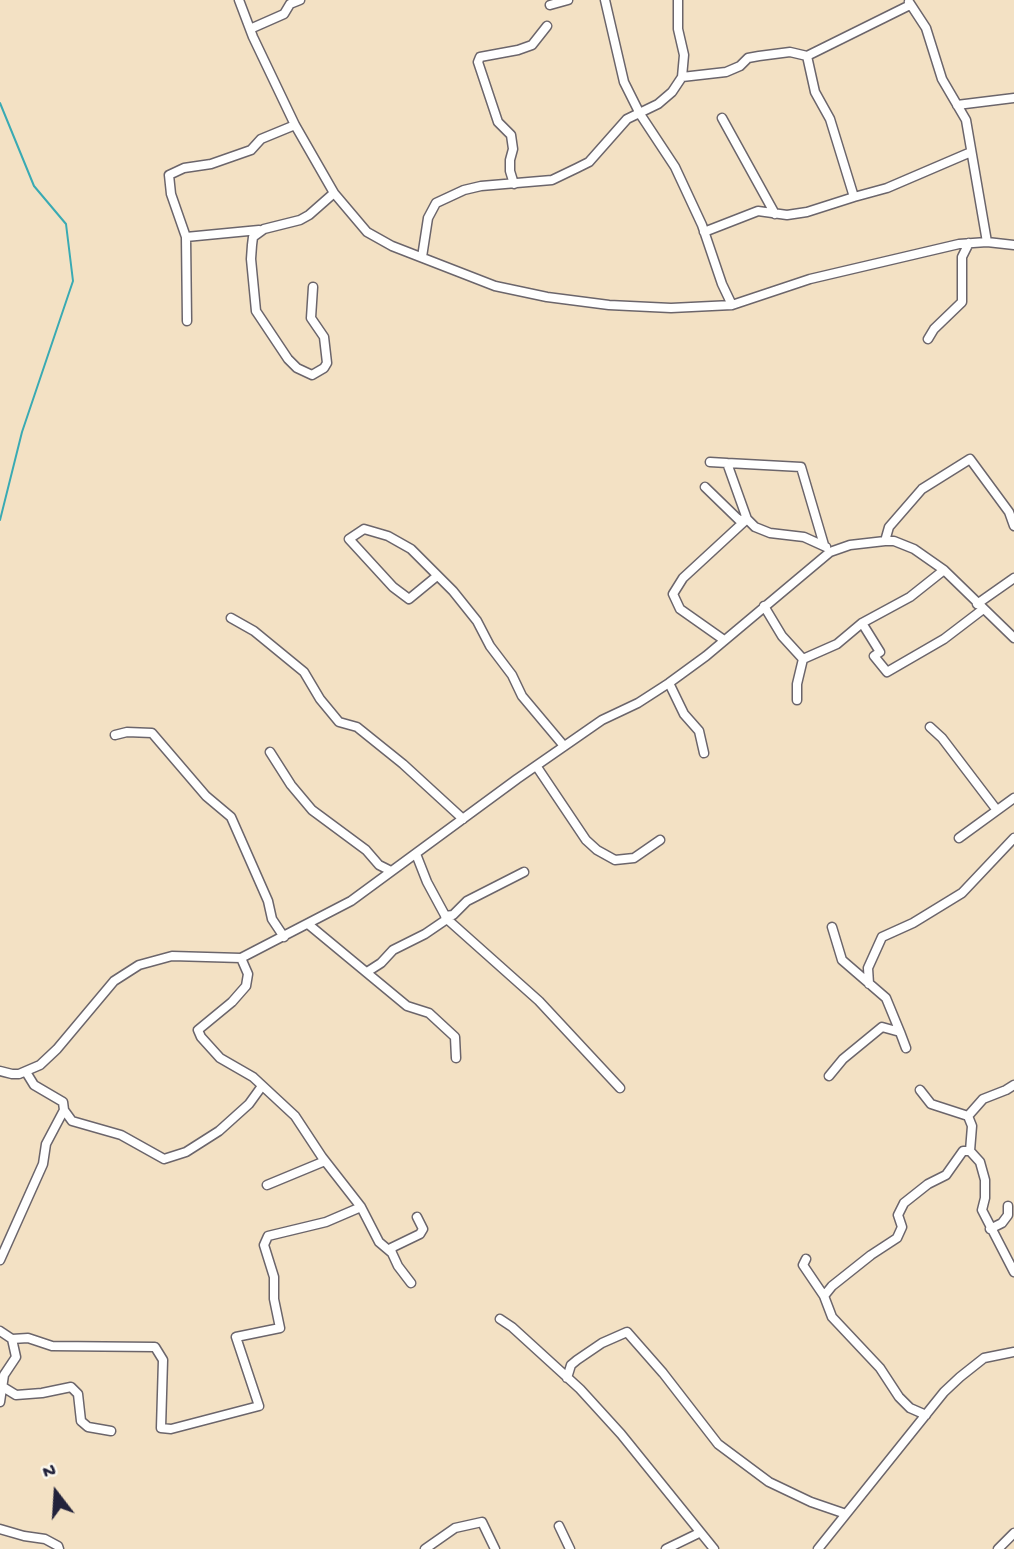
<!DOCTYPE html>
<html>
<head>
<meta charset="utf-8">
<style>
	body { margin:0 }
	#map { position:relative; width:1014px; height:1549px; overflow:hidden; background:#f3e1c4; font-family:"Gochi Hand",sans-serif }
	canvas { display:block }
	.north { position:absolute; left:21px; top:1458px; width:70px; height:70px; -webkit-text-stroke:5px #fbf7ec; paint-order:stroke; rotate:343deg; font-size:19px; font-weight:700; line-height:28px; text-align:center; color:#22223b }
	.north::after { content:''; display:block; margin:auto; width:24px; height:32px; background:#22223b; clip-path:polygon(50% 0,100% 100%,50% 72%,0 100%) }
</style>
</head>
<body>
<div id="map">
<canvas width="1014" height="1549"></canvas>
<div class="north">N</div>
</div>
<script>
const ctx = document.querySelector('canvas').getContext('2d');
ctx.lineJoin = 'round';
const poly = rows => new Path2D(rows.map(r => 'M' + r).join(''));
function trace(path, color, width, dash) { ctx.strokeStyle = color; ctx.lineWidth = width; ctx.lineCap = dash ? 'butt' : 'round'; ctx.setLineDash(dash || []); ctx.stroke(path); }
trace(poly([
	[0,103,34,186,66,224,73,281,22,432,0,520]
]), '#39aab3', 2);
const street = poly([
	[239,0,253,37,295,125,334,193,367,232,392,246,495,286,547,297,609,305,671,308,732,305,810,279,959,244,987,242,1014,245],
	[605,0,624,82,640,114,675,167,702,225,722,284,732,305],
	[909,2,926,28,942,79,966,120,987,242],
	[550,5,568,0],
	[250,29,284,14,290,4,300,0],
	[682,77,726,72,740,66,748,58,759,56,790,52,807,56],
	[957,105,1014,98],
	[722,118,775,214],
	[514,184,510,171,510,160,513,149,511,135,498,122,478,62,480,57,518,50,532,45,547,26],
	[854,197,887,188,971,152],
	[704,232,758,211,787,215,807,212,854,197,830,119,815,92,807,56,910,5],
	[186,237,259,230],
	[422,257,428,218,436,203,464,190,481,186,552,180,577,168,589,162,627,119,658,104,672,92,682,77,684,55,678,29,678,0],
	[313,287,311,318,324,337,327,363,324,368,312,375,297,368,288,359,256,311,251,259,252,245,253,237,264,229,300,220,309,215,334,193],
	[187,321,186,237,171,194,169,175,184,168,211,164,251,150,261,139,295,125],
	[928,339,934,329,962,302,962,257,969,243],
	[710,462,727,463,747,519,683,578,673,594,680,609,724,640],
	[727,463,801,467,824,545],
	[705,487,739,520,747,519,755,527,770,533,804,537,826,547],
	[885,541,889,527,922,489,970,459,1009,512,1014,526],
	[437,576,409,599,393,587,349,539,364,529,388,536,411,549,453,591,477,621,490,646,512,675,522,696,564,746],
	[977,604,1014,578],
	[764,606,782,636,803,659],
	[231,618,254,631,304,672,320,699,339,722,357,727,403,764,463,819],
	[862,623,880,652,874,656,887,672,944,639,982,610],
	[669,683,684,714,699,731,704,753],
	[797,700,797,684,803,659,837,644,862,623,910,597,944,570],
	[930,727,942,738,996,809],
	[115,735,127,732,152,733,206,796,231,817,268,901,272,919,284,937],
	[270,752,291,785,312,810,366,850,379,865,391,871],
	[537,767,586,840,597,850,615,860,634,858,660,840],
	[959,838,1014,798],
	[416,854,427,882,447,919,539,1001,620,1088],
	[445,916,453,915,467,901,524,872],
	[308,924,407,1006,429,1013,455,1037,456,1058],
	[832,927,842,960,886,998,900,1032],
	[241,958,248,974,246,986,232,1002,198,1030,201,1037,220,1058,253,1077,295,1116,322,1157,361,1207,379,1242,392,1253,398,1266,411,1283],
	[367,972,381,963,393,950,425,934,447,919],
	[869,984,868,968,882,937,913,923,962,893,1014,838],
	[0,1071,12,1074,19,1074,40,1065,57,1049,114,981,139,965,172,956,241,958,351,901,517,779,602,720,638,703,669,683,706,656,830,552,850,545,885,541,894,541,914,549,944,570,1014,638],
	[26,1072,34,1085,63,1102,64,1110,72,1121,121,1135,164,1159,186,1152,219,1131,249,1104,262,1086],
	[829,1076,843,1059,882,1027,900,1032,906,1048],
	[968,1116,983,1099,1006,1090,1014,1085],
	[970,1151,980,1162,985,1180,985,1198,982,1210,1014,1272],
	[267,1185,325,1161],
	[990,1229,1002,1223,1008,1215,1008,1206],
	[392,1253,391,1248,420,1234,423,1229,417,1217],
	[806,1259,803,1265,824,1296,832,1317,880,1368,899,1397,910,1408,926,1415],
	[0,1260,43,1164,46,1144,64,1110],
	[824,1296,832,1286,871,1255,897,1238,902,1227,898,1215,904,1203,928,1184,946,1175,963,1151,970,1151,972,1126,968,1116,931,1104,920,1090],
	[500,1319,512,1327,580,1389,621,1434,714,1549],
	[0,1331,12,1339,16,1357,4,1375,0,1402],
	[12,1339,28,1338,52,1346,155,1347,163,1360,161,1428,171,1429,259,1406,236,1337,280,1328,274,1299,274,1277,264,1245,268,1236,326,1222,361,1207],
	[567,1378,571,1365,577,1360,602,1343,627,1332,663,1373,718,1444,769,1482,811,1502,846,1514],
	[3,1387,16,1395,42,1393,71,1387,78,1394,81,1421,88,1427,111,1431],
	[559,1526,570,1549],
	[0,1529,24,1536,45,1539,58,1546,59,1549],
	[425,1549,455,1528,482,1522,495,1549],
	[666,1549,699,1533],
	[818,1549,944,1392,960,1377,984,1358,1014,1352],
	[998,1549,1014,1533]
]);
trace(street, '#6b656b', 11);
trace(street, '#fff', 8);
</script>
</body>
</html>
